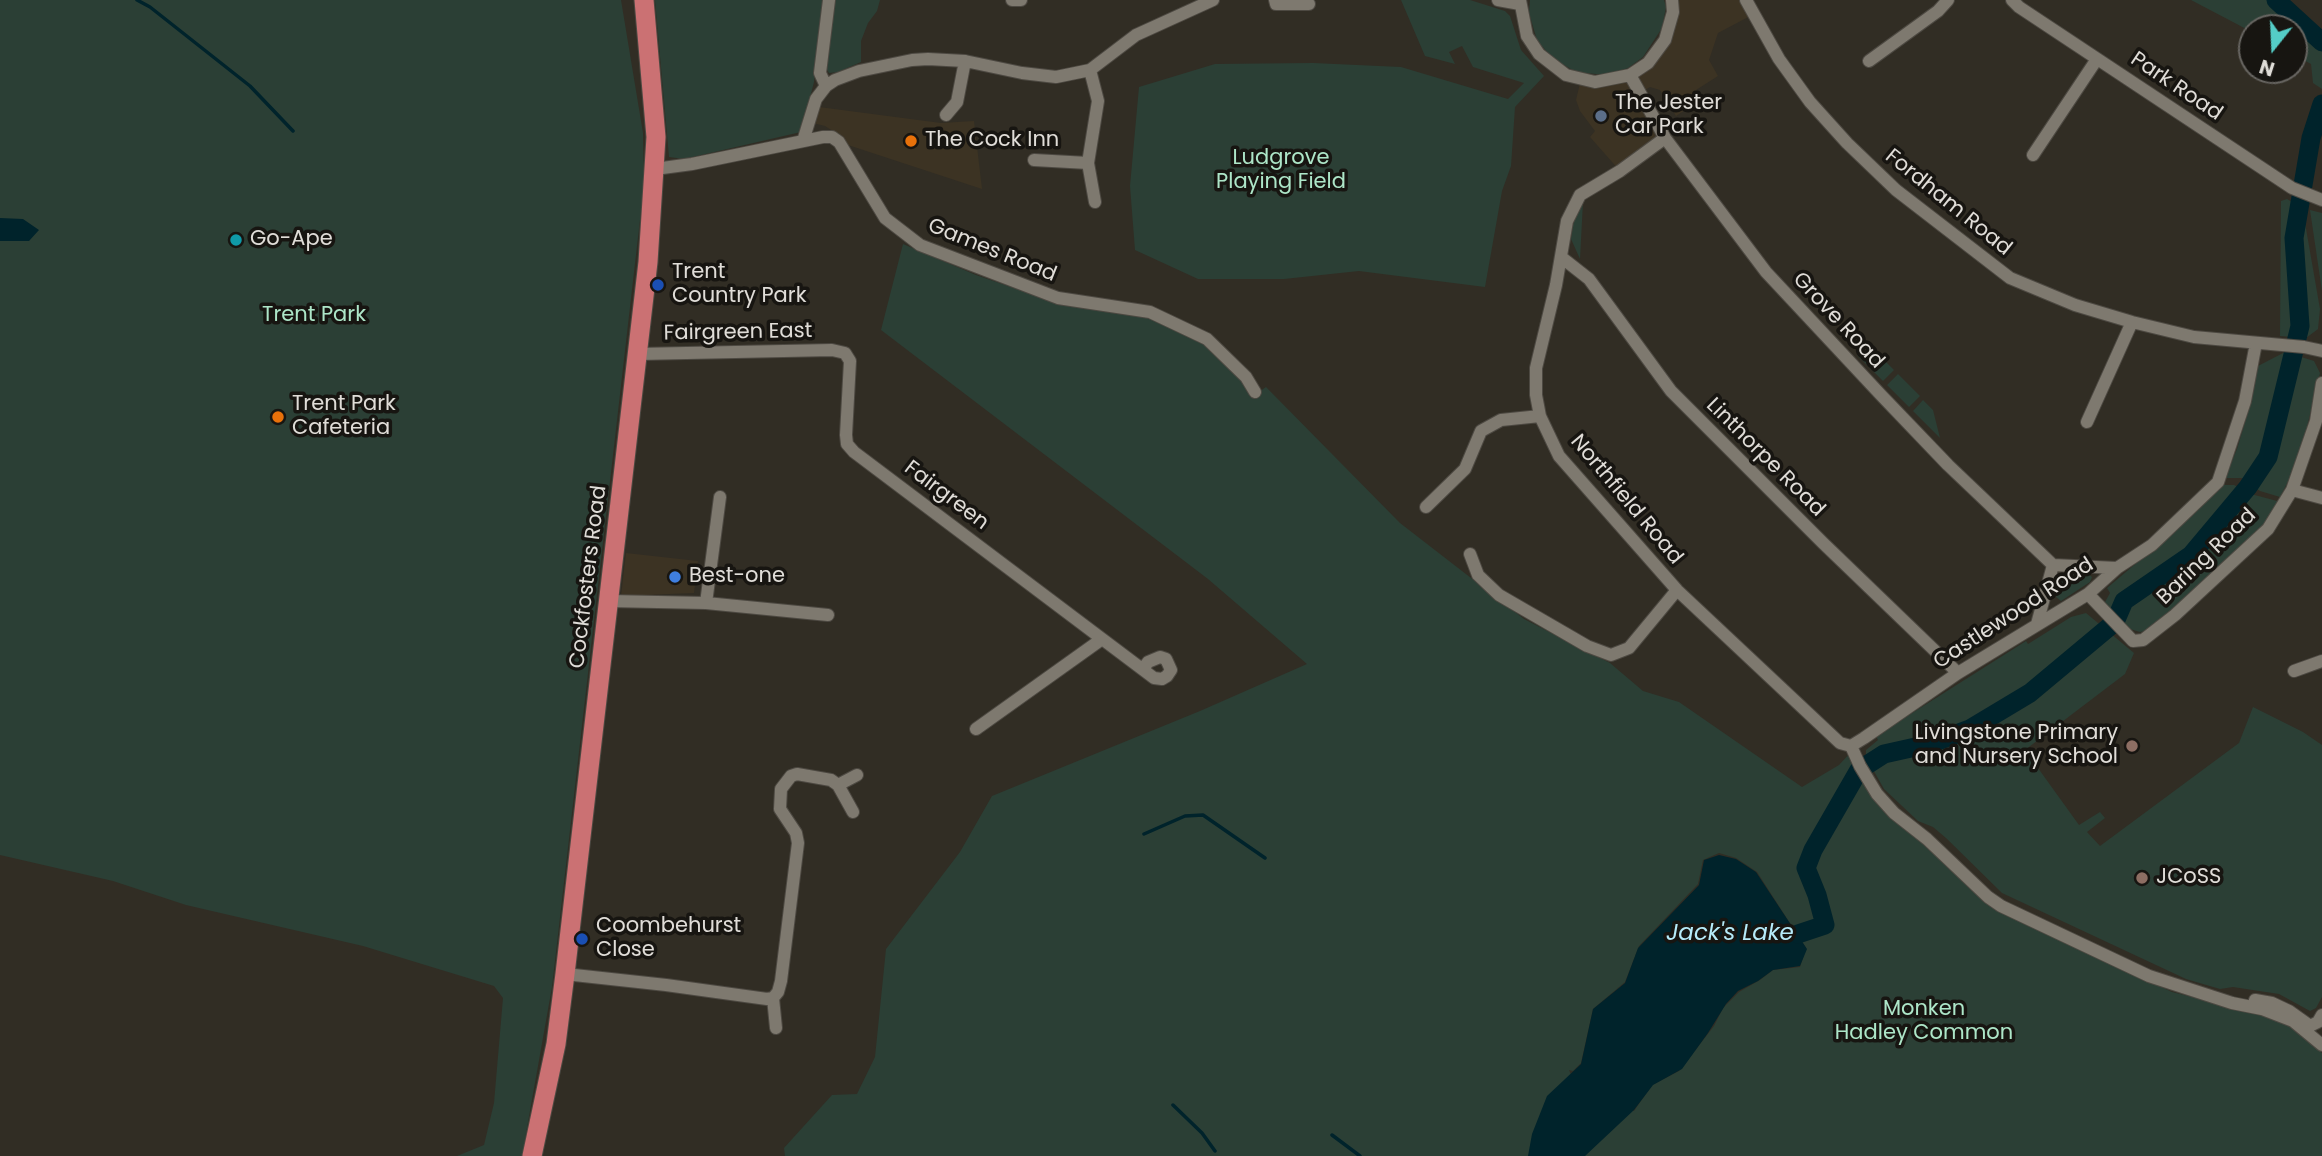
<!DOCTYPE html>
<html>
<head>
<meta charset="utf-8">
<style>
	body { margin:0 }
	#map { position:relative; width:2322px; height:1156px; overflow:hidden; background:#312d24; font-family:Poppins,sans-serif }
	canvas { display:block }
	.north { position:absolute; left:2238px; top:14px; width:70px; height:70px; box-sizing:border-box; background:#171511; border:2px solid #676561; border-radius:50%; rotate:198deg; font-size:19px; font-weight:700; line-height:28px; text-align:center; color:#e0ddd8 }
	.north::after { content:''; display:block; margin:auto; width:24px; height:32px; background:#54cdc7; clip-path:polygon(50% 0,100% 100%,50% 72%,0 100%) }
</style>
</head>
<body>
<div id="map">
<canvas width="2322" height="1156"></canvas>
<div class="north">N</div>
</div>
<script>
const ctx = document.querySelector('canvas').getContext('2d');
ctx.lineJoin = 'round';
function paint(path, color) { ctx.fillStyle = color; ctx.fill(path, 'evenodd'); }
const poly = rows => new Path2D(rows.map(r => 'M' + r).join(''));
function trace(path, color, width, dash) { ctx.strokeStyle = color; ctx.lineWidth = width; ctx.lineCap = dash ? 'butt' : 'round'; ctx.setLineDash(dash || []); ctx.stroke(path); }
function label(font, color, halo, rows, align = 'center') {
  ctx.font = font + ' Poppins,sans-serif'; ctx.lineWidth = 7; ctx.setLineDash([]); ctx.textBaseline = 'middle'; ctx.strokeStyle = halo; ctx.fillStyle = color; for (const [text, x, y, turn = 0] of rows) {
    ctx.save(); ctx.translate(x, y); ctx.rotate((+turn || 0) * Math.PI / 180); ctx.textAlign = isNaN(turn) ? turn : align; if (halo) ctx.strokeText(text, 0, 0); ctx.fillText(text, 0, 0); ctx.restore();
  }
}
paint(poly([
	[1672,0,1746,0,1754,14,1718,33,1709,60,1718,76,1696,90,1702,99,1676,116,1660,90,1650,87,1640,93,1665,138,1620,171,1590,137,1595,131,1580,111,1576,100,1581,79,1629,75,1666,40],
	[819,107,941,123,974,121,982,189,848,145,836,133,825,126,813,123],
	[626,553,698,561,694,593,621,596]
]), '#3c3323');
paint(poly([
	[0,0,621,0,643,133,644,185,552,987,522,1156,457,1156,484,1145,494,1103,503,998,494,986,363,946,186,905,113,881,0,855],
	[655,0,824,0,814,82,801,132,684,159,669,157],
	[834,0,880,0,877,11,868,23,861,41,861,62,838,72,829,73,825,66],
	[1401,0,1470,0,1505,11,1510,16,1521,50,1544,76,1515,107,1511,166,1502,191,1485,287,1359,271,1284,279,1198,279,1135,250,1130,186,1139,87,1215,64,1313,63,1401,67,1508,99,1524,83,1473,67,1462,46,1449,52,1455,64,1425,56],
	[1530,0,1664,0,1666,7,1662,28,1643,57,1628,68,1606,75,1576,72,1552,58,1537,40,1529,13],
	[2191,0,2285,0,2322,31,2322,89,2313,83,2311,64,2294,55,2294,28,2252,28,2252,32],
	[2287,199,2297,205,2304,217,2320,309,2318,329,2306,338,2280,336,2281,201],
	[1583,202,1580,259,1571,239,1573,225,1577,210],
	[2310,210,2322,213,2322,291],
	[903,244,976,275,1057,303,1152,317,1205,342,1235,373,1253,396,1266,387,1400,523,1524,619,1610,663,1643,691,1679,702,1802,787,1839,765,1852,751,1877,794,1992,907,2172,992,2279,1018,2322,1053,2322,1156,785,1156,784,1148,832,1095,857,1094,875,1057,886,949,960,852,992,796,1200,711,1307,664,1208,579,881,330],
	[1719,853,1736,858,1757,872,1806,948,1800,967,1773,970,1760,980,1739,992,1723,1008,1714,1026,1679,1071,1652,1085,1634,1111,1579,1093,1569,1070,1573,1071,1581,1063,1593,1009,1625,982,1639,946,1698,884,1703,860],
	[2285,352,2314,361,2320,373,2306,431,2294,470,2280,497,2260,491,2242,478,2225,478,2237,449,2251,402,2258,366],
	[1857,355,1886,362,1894,370,1883,381],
	[1898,374,1920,396,1909,407,1887,385],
	[1923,400,1933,410,1940,438,1913,411],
	[2220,485,2234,485,2251,494,2277,501,2279,505,2260,531,2150,630,2140,632,2130,629,2109,608,2105,602,2110,593,2107,588,2192,516],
	[2087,573,2092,577,2090,582,2061,601,2056,597,2062,576],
	[2086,613,2134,653,2125,674,2025,750,2079,825,2100,812,2105,818,2087,832,2100,846,2239,743,2253,707,2303,732,2322,745,2322,997,2316,1008,2310,1011,2279,994,2233,987,2220,989,2186,979,2002,893,1946,838,1933,827,1918,821,1884,789,1866,757,1866,750,1878,740,1876,736,2026,641,2028,644,2071,617]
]), '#2b3f35');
paint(poly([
	[0,218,23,219,39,230,29,241,0,241],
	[1719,855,1736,859,1756,872,1807,949,1800,966,1773,970,1758,981,1738,991,1726,1004,1708,1033,1682,1069,1653,1085,1634,1110,1585,1156,1528,1156,1532,1134,1547,1096,1581,1064,1593,1009,1625,983,1638,948,1699,885,1704,860]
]), '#00232b');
trace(poly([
	[137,0,150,7,250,86,293,131],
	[1144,834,1185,816,1203,815,1265,858],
	[1173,1105,1202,1133,1215,1151],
	[1332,1135,1360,1156]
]), '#00232b', 3.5);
trace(poly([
	[2276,0,2322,42],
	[1798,934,1825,925,1817,895,1806,868,1813,850,1859,770,1884,754,1929,744,1970,729,2030,693,2115,622,2124,601,2191,555,2248,487,2268,457,2300,326,2294,238,2311,138,2322,104]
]), '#00232b', 19);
const street = poly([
	[1012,0,1021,0],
	[1275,0,1276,4,1309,4],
	[1498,0,1520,4],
	[1520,0,1527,36,1539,54,1566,75,1595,82,1630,75,1648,63,1665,40,1673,12,1672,0],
	[1746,0,1779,59,1810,102,1847,143,1896,190,2010,278,2075,305,2132,322,2194,337,2304,347,2322,351],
	[2012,0,2019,7,2292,188,2322,200],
	[1869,61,1938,11,1948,0],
	[1090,70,1098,101,1088,163,1095,202],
	[1630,75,1665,138,1766,272,1880,394,1948,465,2053,565,2117,568],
	[826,86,820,73,829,0],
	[946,115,957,102,965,61],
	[1665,138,1620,171,1580,195,1567,221,1556,285,1536,368,1536,395,1540,416,1559,456,1677,590,1840,743,1851,746,1864,738,1958,673,2088,594,2117,568,2152,545,2218,482,2245,401,2256,343],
	[803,141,816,99,826,86,835,80,859,71,912,60,928,59,965,61,1022,73,1056,77,1090,70,1136,35,1213,0],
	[2033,155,2097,59],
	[1034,160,1088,163],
	[655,169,692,164,823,137,832,137,839,142,885,218,920,245,1058,298,1150,312,1207,339,1246,377,1255,392],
	[1561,257,1589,279,1671,391,1823,543,1958,673],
	[638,354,832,350,845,353,850,361,846,435,847,444,854,452,1154,678,1162,679,1167,676,1171,670,1166,659,1160,657,1148,662,1143,669],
	[2087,422,2132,322],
	[2292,490,2322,498],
	[1426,507,1465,469,1481,431,1501,420,1540,416],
	[1470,554,1478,575,1499,595,1587,646,1611,655,1629,648,1677,590],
	[2088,594,2133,641,2143,640,2175,615,2268,529,2292,490,2316,421,2322,383],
	[609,601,706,603,828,615],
	[706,603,720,497],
	[2037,624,2053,565],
	[2294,671,2322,661],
	[976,729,1102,639],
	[1851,746,1860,766,1877,794,1894,813,1927,839,1988,897,2001,906,2149,976,2232,1003,2262,1009,2293,1021,2322,1045],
	[838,785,857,775],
	[565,974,666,985,767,999,773,998],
	[2255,1000,2272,1003,2289,1011,2310,1026,2318,1022,2322,1015],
	[776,1028,773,998,778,992,781,981,798,843,796,833,780,809,781,789,791,776,797,774,831,780,838,785,853,812]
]);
const primary = poly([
	[532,1156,556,1044,565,974,648,262,656,137,644,0]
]);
trace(street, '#4d4942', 14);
trace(primary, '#4d4942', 21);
trace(street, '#7e796f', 12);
trace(primary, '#cb7173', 19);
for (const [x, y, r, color] of [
	[1601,116,7,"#5c6f8a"],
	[911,141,7,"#e8710a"],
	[236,240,7,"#0f9aa8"],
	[658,285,7,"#1a4fb4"],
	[278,417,7,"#e8710a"],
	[675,577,7,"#3f7fe0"],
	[2132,746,7,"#8d6e63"],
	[2142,878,7,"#8d6e63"],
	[582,939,7,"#1a4fb4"]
]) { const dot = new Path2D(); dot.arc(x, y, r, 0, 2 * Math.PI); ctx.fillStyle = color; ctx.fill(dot); trace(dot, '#171511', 2.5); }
label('21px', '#e0ddd8', '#171511', [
	["Park Road",2176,87,34],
	["Fordham Road",1948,203,39],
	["Games Road",992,251,22],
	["Grove Road",1838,321,47],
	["Fairgreen East",738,333,-1],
	["Linthorpe Road",1765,458,45],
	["Fairgreen",946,496,37],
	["Northfield Road",1626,500,50],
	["Baring Road",2207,557,-44],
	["Cockfosters Road",589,577,-83],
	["Castlewood Road",2014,614,-33]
]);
label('21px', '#e0ddd8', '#171511', [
	["The Jester",1615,104],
	["Car Park",1615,128],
	["The Cock Inn",925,141],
	["Go-Ape",250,240],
	["Trent",672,273],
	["Country Park",672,297],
	["Trent Park",292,405],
	["Cafeteria",292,429],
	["Best-one",689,577],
	["Livingstone Primary",2118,734,"right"],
	["and Nursery School",2118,758,"right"],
	["JCoSS",2156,878],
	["Coombehurst",596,927],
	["Close",596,951]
], 'left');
label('21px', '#ade6c8', '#171511', [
	["Ludgrove",1281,159],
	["Playing Field",1281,183],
	["Trent Park",314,316],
	["Monken",1924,1010],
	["Hadley Common",1924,1034]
]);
label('italic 23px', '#b6ebf9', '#171511', [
	["Jack's Lake",1730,934]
]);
</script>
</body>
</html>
